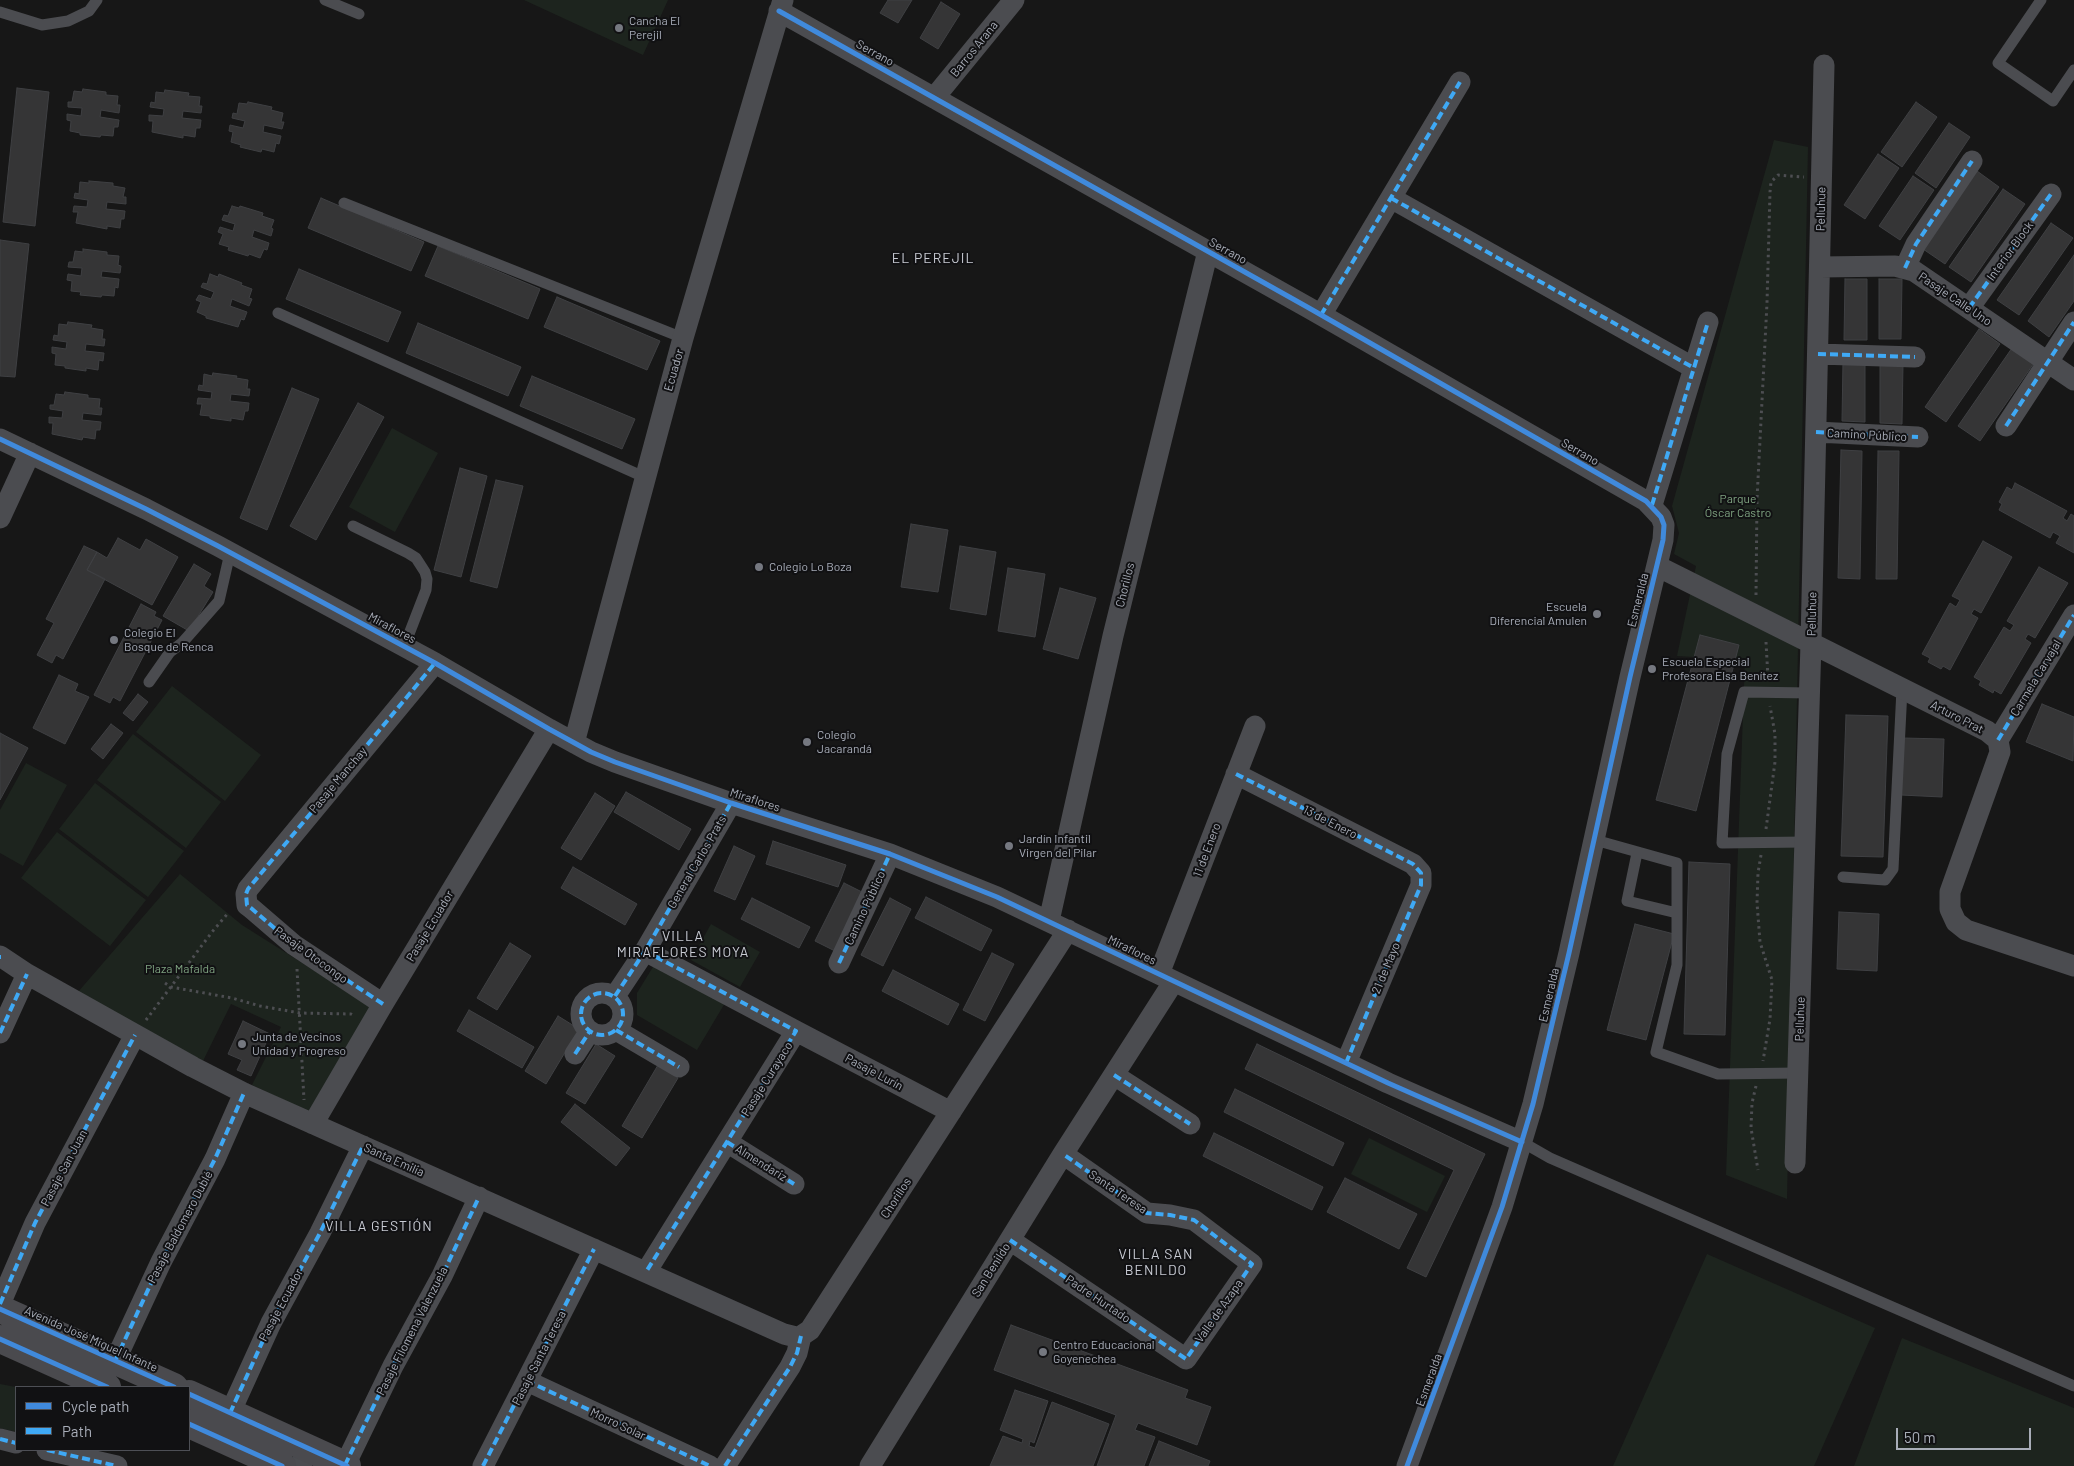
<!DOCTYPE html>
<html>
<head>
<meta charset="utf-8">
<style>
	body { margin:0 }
	#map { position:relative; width:2074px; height:1466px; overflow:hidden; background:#171717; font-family:Barlow,sans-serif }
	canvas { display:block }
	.legend { position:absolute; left:15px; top:1386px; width:175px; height:65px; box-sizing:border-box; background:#111113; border:1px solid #4d4f55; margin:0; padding:6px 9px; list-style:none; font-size:15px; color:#a8adb8 }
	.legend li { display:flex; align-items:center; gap:10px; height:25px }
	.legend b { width:25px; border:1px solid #4d4f55 }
	.scale { position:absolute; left:1896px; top:1428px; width:135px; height:22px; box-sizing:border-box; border:2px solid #a8adb8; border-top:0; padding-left:6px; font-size:15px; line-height:18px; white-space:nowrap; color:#a8adb8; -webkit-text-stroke:4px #111113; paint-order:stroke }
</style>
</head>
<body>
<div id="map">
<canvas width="2074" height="1466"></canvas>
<ul class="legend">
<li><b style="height:6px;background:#408adc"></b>Cycle path</li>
<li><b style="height:6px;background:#3fa9f5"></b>Path</li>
</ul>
<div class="scale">50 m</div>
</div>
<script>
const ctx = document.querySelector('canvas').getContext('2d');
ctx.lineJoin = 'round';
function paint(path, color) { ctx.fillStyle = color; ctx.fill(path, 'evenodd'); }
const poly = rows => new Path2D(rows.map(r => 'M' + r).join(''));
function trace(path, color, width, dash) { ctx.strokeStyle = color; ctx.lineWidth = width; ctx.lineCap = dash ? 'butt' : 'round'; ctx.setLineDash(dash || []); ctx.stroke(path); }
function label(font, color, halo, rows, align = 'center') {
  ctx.font = font + ' Barlow,sans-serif'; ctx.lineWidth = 4; ctx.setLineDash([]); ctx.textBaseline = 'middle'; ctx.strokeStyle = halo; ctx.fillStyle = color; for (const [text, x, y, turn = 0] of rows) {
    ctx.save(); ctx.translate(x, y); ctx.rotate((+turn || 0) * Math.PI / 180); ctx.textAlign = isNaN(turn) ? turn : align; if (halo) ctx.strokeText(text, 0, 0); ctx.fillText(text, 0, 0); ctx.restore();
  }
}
paint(poly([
	[524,0,668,0,643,55],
	[1774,140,1808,147,1787,1199,1726,1175,1745,660,1677,656,1696,566,1674,554,1679,533,1672,506],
	[392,428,438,453,395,532,349,507],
	[172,686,261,755,225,801,136,732],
	[133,734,221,802,186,848,97,780],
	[26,763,67,785,23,866,0,853,0,810],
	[95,783,184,851,148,897,59,829],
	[57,832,146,900,110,946,21,878],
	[180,874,242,925,372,1007,309,1112,252,1085,281,1027,231,1004,203,1061,78,992],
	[711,924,760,952,740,987,691,960],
	[656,962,725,1003,697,1050,637,1015,637,993],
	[1369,1138,1445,1176,1427,1212,1351,1174],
	[1707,1254,1875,1328,1814,1466,1613,1466],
	[1902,1338,2074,1408,2074,1466,1854,1466],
	[0,1384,16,1387,16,1432,0,1428]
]), '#1d241e');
const building = poly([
	[888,0,912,0,898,23,880,13,888,0],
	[941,2,960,14,938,49,920,38,941,2],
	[17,88,49,92,35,226,3,222,17,88],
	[83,89,106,92,106,95,118,96,117,105,120,105,119,113,101,110,100,117,119,120,118,127,114,127,113,136,101,135,100,137,80,135,80,133,70,131,71,121,67,120,67,114,81,116,82,108,68,107,68,102,72,102,74,91,82,92,83,89],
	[165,90,189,93,188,96,200,97,199,106,202,106,201,113,183,111,182,118,201,120,200,128,196,128,195,137,183,135,183,138,152,132,153,121,149,121,149,115,163,116,164,109,150,107,151,102,155,103,156,92,164,93,165,90],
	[248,102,272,107,271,110,283,113,281,122,284,122,282,129,264,125,263,132,281,136,279,144,276,143,274,152,262,149,261,152,240,147,241,145,231,142,233,132,229,131,230,125,243,128,245,121,232,118,233,113,237,114,239,103,247,104,248,102],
	[1916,102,1937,117,1902,167,1881,152,1916,102],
	[1949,123,1970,137,1936,188,1915,173,1949,123],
	[1878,154,1899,168,1865,219,1844,205,1878,154],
	[1977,171,1999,187,1945,264,1923,249,1977,171],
	[1913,176,1934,190,1900,240,1879,226,1913,176],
	[89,181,113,183,113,186,125,188,123,197,126,197,126,204,107,202,106,209,125,211,124,219,121,219,120,228,107,226,107,229,76,223,78,212,73,212,74,206,87,207,88,200,74,198,75,193,79,194,80,182,89,183,89,181],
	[2003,189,2025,204,1971,282,1949,267,2003,189],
	[321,198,424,242,411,271,308,228,321,198],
	[232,206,239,208,240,206,263,213,262,216,274,220,271,228,273,229,271,236,254,230,252,237,269,243,267,250,264,249,260,258,249,254,248,256,228,250,229,247,219,244,223,234,218,232,220,227,233,231,235,224,222,220,224,215,228,216,232,206],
	[2051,223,2073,238,2019,315,1997,300,2051,223],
	[0,240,29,244,15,377,0,376,0,240],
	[438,246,540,289,528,319,425,276,438,246],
	[83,249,107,252,107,255,119,256,118,265,121,266,120,273,102,271,101,277,119,279,118,288,115,287,114,296,102,295,101,297,80,295,81,292,71,291,72,281,67,280,68,274,81,276,82,268,68,267,69,262,73,262,75,251,83,252,83,249],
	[2074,255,2074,301,2049,337,2028,321,2074,255],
	[299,269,401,312,388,342,286,299,299,269],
	[210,274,218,277,219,274,242,283,241,285,252,289,249,298,252,299,249,306,232,299,230,306,247,312,244,320,241,319,238,327,206,318,206,316,197,312,201,302,196,300,199,295,211,299,214,292,201,287,203,283,207,284,210,274],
	[1845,279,1867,279,1867,340,1844,340,1845,279],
	[1879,279,1902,279,1901,339,1879,339,1879,279],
	[557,297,660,341,647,370,544,327,557,297],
	[68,322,92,325,91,328,103,330,102,339,105,339,104,346,86,344,85,351,104,353,103,361,99,360,98,370,86,368,86,371,65,368,65,366,55,365,56,354,52,353,52,347,66,349,67,342,53,340,54,335,58,336,59,324,67,325,68,322],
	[418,323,521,367,508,396,406,353,418,323],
	[1979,329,2000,344,1946,422,1925,407,1979,329],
	[2012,348,2034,363,1980,441,1958,426,2012,348],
	[1843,361,1865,361,1865,422,1842,421,1843,361],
	[1880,363,1903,363,1902,424,1880,423,1880,363],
	[213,373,237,376,236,378,248,380,247,389,250,389,249,396,231,394,230,401,249,403,248,411,245,411,243,420,231,418,231,421,210,418,210,416,200,415,202,404,197,404,198,398,211,399,212,392,198,390,199,385,203,386,204,374,212,376,213,373],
	[532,376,635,419,622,449,520,406,532,376],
	[292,388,319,399,267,530,240,518,292,388],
	[65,392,88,395,88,398,100,399,99,408,102,408,101,415,83,413,82,420,101,422,100,430,96,430,95,439,83,437,82,440,52,434,53,423,49,423,49,417,62,418,63,411,50,409,50,405,54,405,56,394,64,395,65,392],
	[358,403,384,417,316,540,290,526,358,403],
	[1841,450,1862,451,1860,579,1838,578,1841,450],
	[1878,451,1899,451,1897,579,1876,579,1878,451],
	[460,468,487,476,461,577,434,570,460,468],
	[496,480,523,486,497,588,470,581,496,480],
	[2015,483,2067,511,2063,518,2067,521,2071,514,2074,516,2074,553,2056,543,2060,536,2053,532,2050,538,1999,510,2002,504,1999,502,2007,487,2012,490,2015,483],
	[911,524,948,530,938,592,901,587,911,524],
	[118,538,140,550,146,539,178,557,152,605,87,570,97,552,107,558,118,538],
	[1983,541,2012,557,1981,613,1974,609,1971,614,1978,618,1950,670,1943,666,1941,669,1928,662,1930,658,1922,654,1950,603,1956,607,1960,600,1952,596,1983,541],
	[84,546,97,552,87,570,105,579,63,659,56,655,52,663,37,655,54,623,46,619,84,546],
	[960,546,996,552,986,615,950,609,960,546],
	[194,564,211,574,204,586,213,592,189,631,163,616,194,564],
	[2039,567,2068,583,2035,638,2028,634,2025,639,2031,643,2001,694,1994,690,1993,693,1979,685,1981,681,1974,677,2004,627,2010,631,2014,625,2007,621,2039,567],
	[1008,568,1045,574,1035,637,998,631,1008,568],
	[1060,588,1096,598,1078,659,1043,649,1060,588],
	[141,604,156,612,154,616,162,620,120,701,113,697,110,703,94,695,141,604],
	[1700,635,1739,645,1696,811,1656,800,1700,635],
	[59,675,78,684,75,691,89,697,65,744,33,728,59,675],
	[138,694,148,702,133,721,123,713,138,694],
	[2042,704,2074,717,2073,761,2026,742,2042,704],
	[1846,715,1888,716,1883,857,1841,856,1846,715],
	[111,724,123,733,103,759,91,749,111,724],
	[0,733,28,748,0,800,0,733],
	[1903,738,1944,739,1942,797,1901,795,1903,738],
	[626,792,691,829,679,850,614,812,626,792],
	[595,793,615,806,581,860,561,848,595,793],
	[773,841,846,865,838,887,766,864,773,841],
	[734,846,755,856,735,900,714,891,734,846],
	[1689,862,1730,864,1725,1035,1684,1034,1689,862],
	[573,867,637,904,625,925,561,888,573,867],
	[844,883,866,894,837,952,815,941,844,883],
	[926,897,992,930,981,951,915,918,926,897],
	[752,898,810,927,799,948,741,919,752,898],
	[890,898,911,909,883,966,861,955,890,898],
	[1839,912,1879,914,1877,971,1837,969,1839,912],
	[1635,924,1674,934,1646,1040,1607,1030,1635,924],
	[510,943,531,956,497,1010,477,998,510,943],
	[992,953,1014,964,985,1021,963,1010,992,953],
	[893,970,959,1004,948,1025,882,991,893,970],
	[469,1010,534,1047,522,1068,457,1031,469,1010],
	[558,1016,579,1029,546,1084,525,1071,558,1016],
	[243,1021,270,1034,251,1076,237,1070,242,1060,228,1054,243,1021],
	[596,1044,615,1056,585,1104,566,1093,596,1044],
	[1257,1044,1485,1154,1426,1277,1407,1268,1454,1170,1245,1069,1257,1044],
	[658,1065,678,1078,642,1138,622,1126,658,1065],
	[1235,1089,1344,1143,1333,1166,1224,1112,1235,1089],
	[575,1104,630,1148,616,1166,561,1122,575,1104],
	[1214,1133,1323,1187,1312,1210,1203,1156,1214,1133],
	[1345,1178,1417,1214,1399,1249,1327,1212,1345,1178],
	[1011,1325,1188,1390,1185,1398,1211,1407,1197,1445,1138,1423,1135,1430,1155,1437,1144,1466,1097,1466,1116,1415,994,1370,1011,1325],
	[1015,1390,1048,1401,1034,1443,1030,1441,1029,1446,1035,1448,1052,1402,1109,1424,1093,1466,990,1466,1003,1436,1022,1443,1023,1439,1000,1430,1015,1390],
	[1159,1441,1210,1461,1208,1466,1149,1466,1159,1441]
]);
paint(building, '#353536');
trace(building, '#3f4043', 1);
trace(poly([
	[1756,595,1757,499,1767,303,1770,192,1771,182,1778,175,1804,177],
	[1766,642,1768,678],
	[1766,829,1775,762,1775,734,1770,706],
	[1761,855,1758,873,1757,903,1760,942,1772,980,1770,1019,1763,1061],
	[297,969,304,1100],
	[165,983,171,987,232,998,260,1006,300,1013,351,1014,355,1016],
	[146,1020,212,932,229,912],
	[1756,1086,1752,1103,1751,1128,1758,1170]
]), '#4d4e52', 3, [2.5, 4]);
trace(poly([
	[325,0,359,14],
	[2041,0,1998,63,2053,101,2074,70],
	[0,12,42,25,68,21,89,11,97,0],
	[344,203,683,338],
	[278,313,644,477],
	[353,526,408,553,416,558,425,572,427,579,426,590,404,647],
	[149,682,170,652,182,643,219,601,230,553],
	[1595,840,1677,863,1677,965,1656,1052,1718,1074,1798,1073],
	[1805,842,1722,843,1727,754,1744,692,1810,693],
	[1637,853,1627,901,1677,913],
	[1843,877,1885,880,1893,869,1902,689],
	[1522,1142,1550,1158,2074,1386]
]), '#4b4c50', 11);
trace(poly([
	[779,11,1309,308,1646,501,1661,517,1664,525,1663,540,1630,677,1569,953,1533,1104,1502,1207,1407,1466],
	[934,98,1014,0],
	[1391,198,1694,368],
	[1820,267,1895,266,1914,271,2074,380],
	[1905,268,1916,244,1972,161],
	[1969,308,2051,194],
	[1321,315,1460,82],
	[1818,354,1915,357],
	[2006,426,2074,322],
	[1816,432,1918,437],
	[0,439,146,509,218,546,435,663,549,729,591,752,615,762,731,803,890,854,997,897,1388,1083,1522,1142],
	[1652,505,1708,322],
	[0,518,30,453],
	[1657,566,1987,731,1998,740,2000,752,1950,892,1950,909,1956,922,1966,930,2074,966],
	[1998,740,2074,615],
	[574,743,683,338,783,0],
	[1236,774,1413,864,1421,873,1421,885,1346,1063],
	[1049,921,1113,636,1208,251],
	[645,951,796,1031,646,1272],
	[0,956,27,974,193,1067,244,1093,784,1334,796,1337,801,1336],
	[839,963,890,854],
	[1159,974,1255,726],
	'581 1014a21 21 0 1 1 42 0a21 21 0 1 1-42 0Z',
	[615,996,645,951,731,803],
	[383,1004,294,945,251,908,247,905,246,894,248,889,435,663],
	[616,1030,679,1067],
	[796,1031,951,1112],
	[0,1033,27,974],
	[575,1054,590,1031],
	[1114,1075,1190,1124],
	[313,1124,383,1004,549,729],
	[727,1142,794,1184],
	[1795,1163,1811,643,1824,65],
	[1010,1240,1186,1359,1252,1264,1194,1220,1170,1215,1147,1213,1063,1154],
	[0,1304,35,1223,135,1035],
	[115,1361,161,1262,215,1159,244,1093],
	[527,1381,710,1466],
	[230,1413,271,1323,320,1233,363,1146],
	[0,1439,16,1443],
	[47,1450,117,1466],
	[345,1465,393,1366,442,1276,479,1197],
	[301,1466,307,1447],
	[483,1466,594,1249],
	[725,1466,790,1367,797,1353,801,1336,810,1330,1068,930],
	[870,1466,1063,1154,1174,981]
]), '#4b4c50', 21);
trace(poly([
	[0,1309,174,1387],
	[0,1339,107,1387],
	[189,1394,347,1466],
	[189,1424,282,1466]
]), '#4a4a4e', 28);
trace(poly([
	[1391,198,1694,368],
	[1905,268,1916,244,1972,161],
	[1969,308,2051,194],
	[1321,315,1460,82],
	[1818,354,1915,357],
	[2006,426,2074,322],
	[1816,432,1918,437],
	[1652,505,1708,322],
	[1998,740,2074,615],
	[1236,774,1413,864,1421,873,1421,885,1346,1063],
	[645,951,796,1031,646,1272],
	[0,957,1,957],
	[839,963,890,854],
	'581 1014a21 21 0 1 1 42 0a21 21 0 1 1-42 0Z',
	[615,996,645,951,731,803],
	[383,1004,294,945,251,908,247,905,246,894,248,889,435,663],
	[616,1030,679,1067],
	[0,1033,27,974],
	[575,1054,590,1031],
	[1114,1075,1190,1124],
	[727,1142,794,1184],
	[1010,1240,1186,1359,1252,1264,1194,1220,1170,1215,1147,1213,1063,1154],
	[0,1304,35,1223,135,1035],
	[115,1361,161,1262,215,1159,244,1093],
	[527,1381,710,1466],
	[230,1413,271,1323,320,1233,363,1146],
	[0,1439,16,1443],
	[47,1450,117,1466],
	[345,1465,393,1366,442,1276,479,1197],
	[483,1466,594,1249],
	[725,1466,790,1367,797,1353,801,1336]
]), '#3fa9f5', 4, [8, 4]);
trace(poly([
	[779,11,1309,308,1646,501,1661,517,1664,525,1663,540,1630,677,1569,953,1533,1104,1502,1207,1407,1466],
	[0,439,146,509,218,546,435,663,549,729,591,752,615,762,731,803,890,854,997,897,1388,1083,1522,1142],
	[0,1309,174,1387],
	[0,1339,107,1387],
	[189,1394,347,1466],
	[189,1424,282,1466]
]), '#408adc', 5);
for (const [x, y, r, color] of [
	[619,28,5,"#757880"],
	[759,567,5,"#757880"],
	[1597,614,5,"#757880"],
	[114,640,5,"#757880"],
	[1652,669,5,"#757880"],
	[807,742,5,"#757880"],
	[1009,846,5,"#757880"],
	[242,1044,5,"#757880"],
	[1043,1352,5,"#757880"]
]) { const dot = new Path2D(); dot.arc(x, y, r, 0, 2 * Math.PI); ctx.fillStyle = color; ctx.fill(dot); trace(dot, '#111113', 2); }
label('12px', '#a8adb8', '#111113', [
	["Cancha El",629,21],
	["Perejil",629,35],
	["Colegio Lo Boza",769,567],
	["Escuela",1587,607,"right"],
	["Diferencial Amulen",1587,621,"right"],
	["Colegio El",124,633],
	["Bosque de Renca",124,647],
	["Escuela Especial",1662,662],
	["Profesora Elsa Benítez",1662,676],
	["Colegio",817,735],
	["Jacarandá",817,749],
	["Jardín Infantil",1019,839],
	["Virgen del Pilar",1019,853],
	["Junta de Vecinos",252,1037],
	["Unidad y Progreso",252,1051],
	["Centro Educacional",1053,1345],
	["Goyenechea",1053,1359]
], 'left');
label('12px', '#a8adb8', '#111113', [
	["Barros Arana",974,49,-51],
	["Serrano",875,53,29],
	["Pelluhue",1821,209,-89],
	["Serrano",1228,251,29],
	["Interior Block",2010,251,-54],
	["Pasaje Calle Uno",1955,299,34],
	["Ecuador",674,370,-74],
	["Camino Público",1867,435,3],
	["Serrano",1580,452,30],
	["Chorillos",1125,585,-76],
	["Esmeralda",1638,600,-76],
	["Pelluhue",1812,614,-89],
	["Miraflores",392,628,28],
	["Carmela Carvajal",2036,678,-59],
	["Arturo Prat",1957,717,27],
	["Pasaje Manchay",338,780,-50],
	["Miraflores",755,800,18],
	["13 de Enero",1330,822,27],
	["11 de Enero",1207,850,-69],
	["General Carlos Prats",697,862,-60],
	["Camino Público",865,908,-65],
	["Pasaje Ecuador",430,926,-59],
	["Miraflores",1132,950,26],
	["Pasaje Otocongo",311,955,36],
	["21 de Mayo",1386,968,-67],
	["Esmeralda",1549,995,-77],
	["Pelluhue",1800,1019,-88],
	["Pasaje Lurín",874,1072,28],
	["Pasaje Curayaco",767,1079,-58],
	["Santa Emilia",394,1160,24],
	["Almendariz",761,1163,32],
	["Pasaje San Juan",64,1168,-62],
	["Santa Teresa",1118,1192,34],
	["Chorillos",896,1198,-57],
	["Pasaje Baldomero Dublé",180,1227,-62],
	["San Benildo",991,1270,-58],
	["Padre Hurtado",1098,1299,34],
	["Pasaje Ecuador",281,1305,-62],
	["Valle de Azapa",1219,1311,-55],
	["Pasaje Filomena Valenzuela",412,1331,-63],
	["Avenida José Miguel Infante",91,1339,24],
	["Pasaje Santa Teresa",539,1358,-63],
	["Esmeralda",1429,1380,-70],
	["Morro Solar",618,1424,25]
]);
label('12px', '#7fa381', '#111113', [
	["Parque",1738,499],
	["Óscar Castro",1738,513],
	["Plaza Mafalda",180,969]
]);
ctx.letterSpacing = '1px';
label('14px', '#c9ccd4', '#111113', [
	["EL PEREJIL",933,258],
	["VILLA",683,936],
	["MIRAFLORES MOYA",683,952],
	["VILLA GESTIÓN",379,1226],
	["VILLA SAN",1156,1254],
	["BENILDO",1156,1270]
]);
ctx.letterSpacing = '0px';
</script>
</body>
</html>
